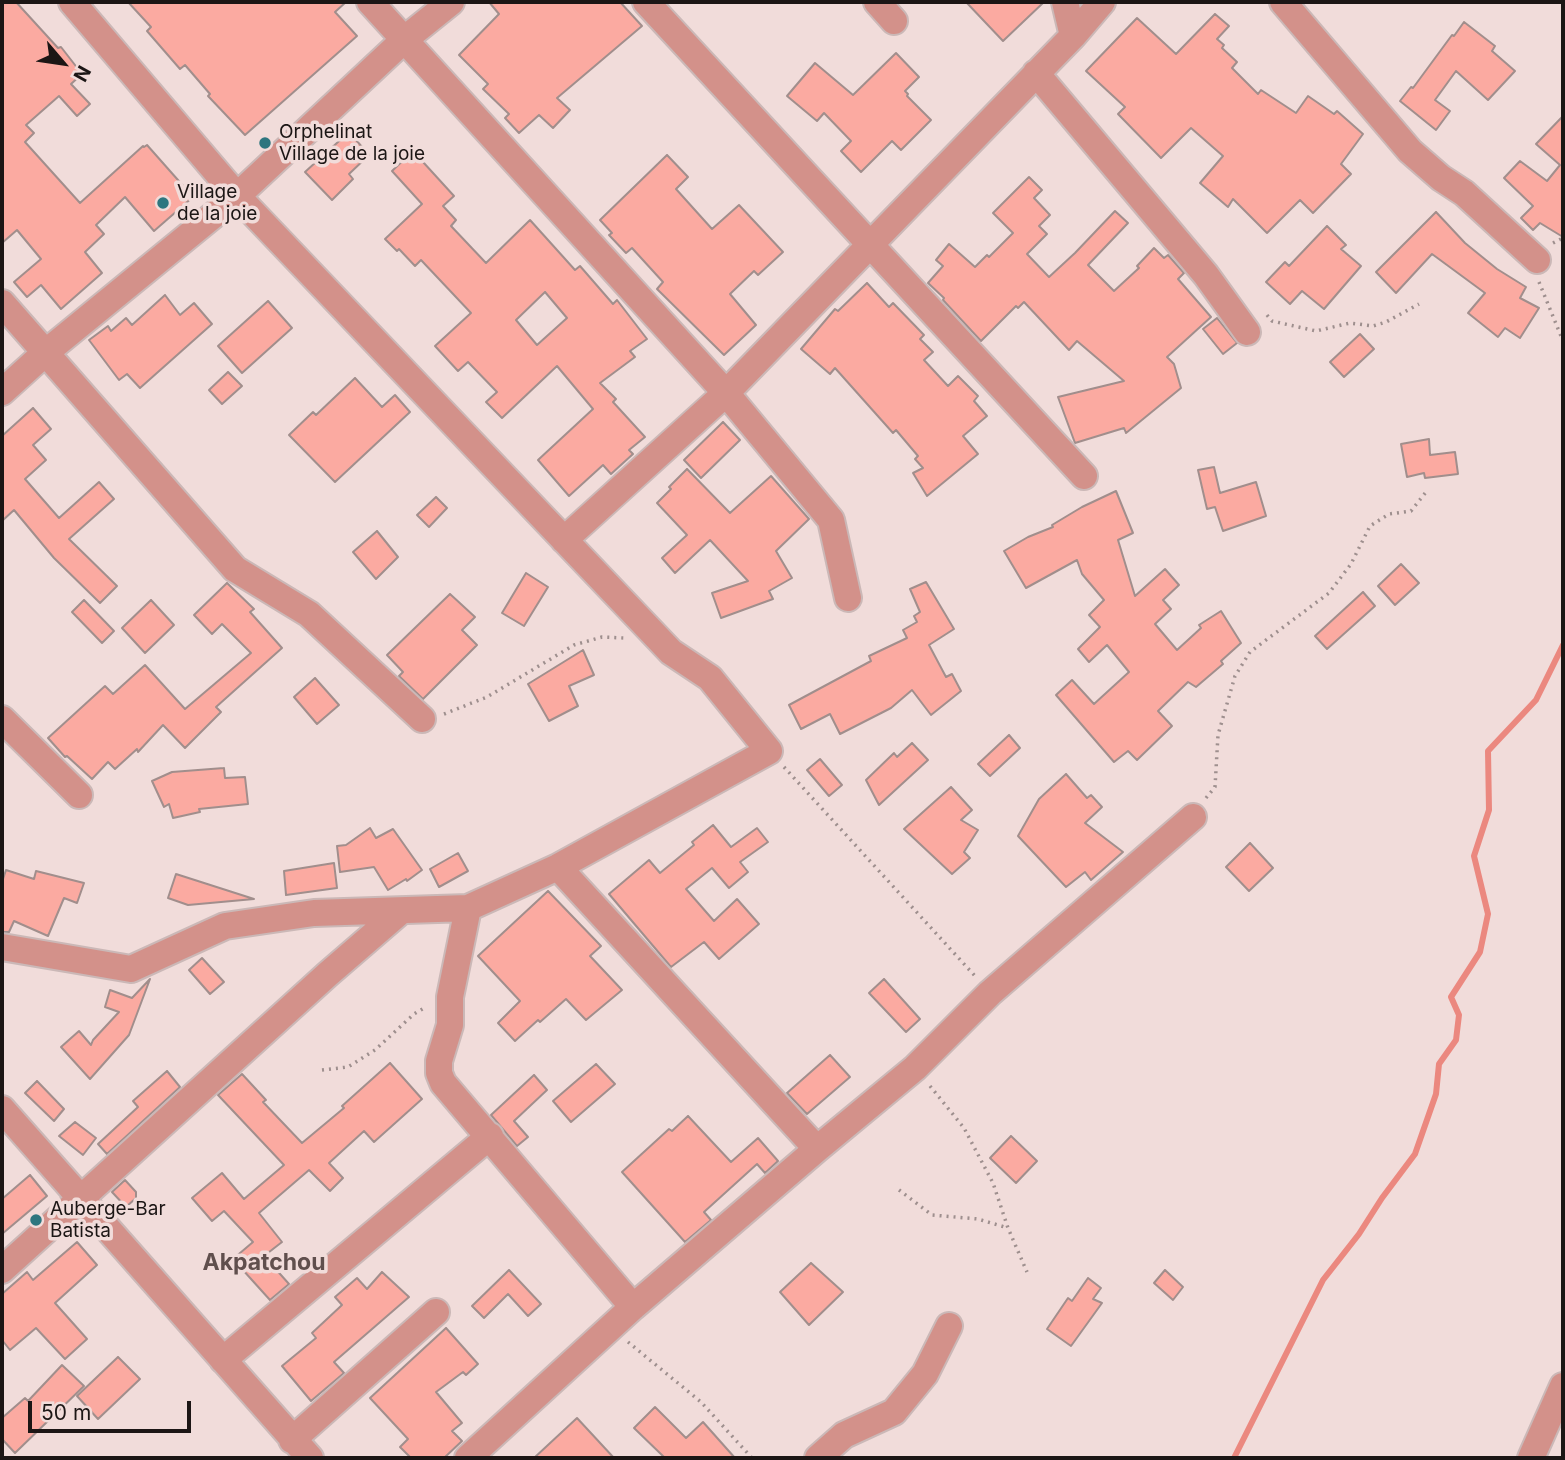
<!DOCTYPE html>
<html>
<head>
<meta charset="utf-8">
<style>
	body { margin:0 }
	#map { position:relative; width:1565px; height:1460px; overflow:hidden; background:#f1dcda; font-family:Inter,sans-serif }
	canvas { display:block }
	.frame { position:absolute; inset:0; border:4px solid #1c1615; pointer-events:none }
	.north { position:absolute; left:28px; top:28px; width:70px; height:70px; -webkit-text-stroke:5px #f1dcda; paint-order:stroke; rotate:119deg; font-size:19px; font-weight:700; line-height:28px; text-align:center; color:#1c1615 }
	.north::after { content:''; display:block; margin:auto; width:24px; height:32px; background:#1c1615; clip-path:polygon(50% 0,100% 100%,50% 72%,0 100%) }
	.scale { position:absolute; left:28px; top:1401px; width:163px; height:32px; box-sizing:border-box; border:4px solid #1c1615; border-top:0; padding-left:9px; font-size:21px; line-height:24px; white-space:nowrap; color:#1c1615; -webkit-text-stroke:5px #f1dcda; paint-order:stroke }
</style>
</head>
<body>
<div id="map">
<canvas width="1565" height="1460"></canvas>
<div class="frame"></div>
<div class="north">N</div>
<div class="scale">50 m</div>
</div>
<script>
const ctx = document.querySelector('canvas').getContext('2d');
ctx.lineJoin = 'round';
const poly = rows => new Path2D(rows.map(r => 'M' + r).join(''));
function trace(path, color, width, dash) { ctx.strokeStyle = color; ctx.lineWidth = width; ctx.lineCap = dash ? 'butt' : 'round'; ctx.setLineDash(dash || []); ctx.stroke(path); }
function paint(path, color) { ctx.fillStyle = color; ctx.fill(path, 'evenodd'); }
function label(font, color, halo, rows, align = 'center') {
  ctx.font = font + ' Inter,sans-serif'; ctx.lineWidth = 7; ctx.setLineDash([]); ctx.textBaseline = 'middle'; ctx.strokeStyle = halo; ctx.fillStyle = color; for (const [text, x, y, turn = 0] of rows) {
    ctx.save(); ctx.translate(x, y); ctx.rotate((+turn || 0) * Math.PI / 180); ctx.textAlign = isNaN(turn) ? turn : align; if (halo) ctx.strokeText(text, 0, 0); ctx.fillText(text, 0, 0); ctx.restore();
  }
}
trace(poly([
	[1234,1458,1323,1280,1359,1234,1382,1198,1415,1154,1436,1094,1439,1064,1456,1040,1459,1015,1451,997,1480,952,1488,914,1474,856,1489,810,1488,751,1536,700,1563,645]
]), '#eb887f', 6);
const building = poly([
	[2,2,16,2,58,48,61,47,82,74,71,84,90,104,77,116,59,96,26,125,34,133,25,142,80,203,143,146,144,147,147,145,193,197,154,231,125,197,96,225,104,234,85,252,102,273,61,309,41,285,27,297,14,282,41,259,17,230,2,243,2,2],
	[128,2,346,2,335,12,357,36,245,135,208,96,210,94,185,65,180,69,147,31,151,27,128,2],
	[489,2,620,2,642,26,557,98,570,110,553,128,539,115,519,133,505,118,509,114,483,89,488,84,459,55,499,14,489,2],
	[966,2,1044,2,1003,41,966,2],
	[1215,14,1229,26,1217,39,1224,45,1222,48,1237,62,1232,68,1258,94,1261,90,1296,113,1308,96,1334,114,1337,111,1363,134,1341,164,1351,174,1313,213,1300,200,1267,233,1233,199,1228,207,1200,183,1223,156,1191,128,1161,158,1118,114,1125,107,1086,71,1137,18,1176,54,1215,14],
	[1464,22,1495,46,1492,51,1515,71,1488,100,1456,71,1435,100,1450,111,1436,130,1400,101,1411,87,1413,88,1452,35,1454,36,1464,22],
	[896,53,919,77,905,91,908,94,907,96,931,120,901,150,892,141,861,172,841,151,851,141,824,113,817,121,787,96,815,63,853,95,896,53],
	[1563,116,1563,237,1540,223,1533,230,1521,218,1533,206,1504,178,1520,161,1547,181,1560,165,1536,144,1563,116],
	[349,132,369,155,349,174,353,179,332,200,305,172,349,132],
	[413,151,454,196,443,206,456,220,451,226,486,263,530,220,575,270,580,266,613,304,617,300,647,339,630,351,635,357,600,383,616,399,613,402,645,437,629,450,633,454,611,474,603,465,569,496,538,460,593,409,557,366,502,418,486,402,497,392,468,362,458,371,435,346,471,313,421,260,415,266,399,249,397,251,385,239,422,204,392,171,413,151],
	[545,292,567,318,537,345,516,320,545,292],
	[667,155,688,177,676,189,712,229,739,205,783,252,758,275,754,271,730,294,756,325,724,355,657,289,663,282,632,248,626,253,609,235,612,233,600,220,667,155],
	[1029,177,1042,190,1034,198,1050,215,1039,226,1047,234,1027,254,1049,277,1075,253,1115,211,1128,223,1088,265,1114,291,1139,268,1137,266,1154,248,1164,258,1168,255,1184,273,1178,279,1211,317,1167,357,1174,364,1181,388,1126,433,1124,428,1075,443,1058,397,1124,381,1077,341,1069,350,1024,302,1018,308,1016,306,981,341,943,300,944,298,928,283,943,266,936,260,949,244,975,267,987,255,989,257,1013,233,993,213,1029,177],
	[1436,212,1465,243,1497,269,1526,287,1520,298,1539,308,1520,338,1505,328,1498,337,1468,313,1485,293,1432,254,1396,293,1376,272,1436,212],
	[1327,226,1346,245,1341,249,1361,266,1324,309,1302,291,1290,304,1266,282,1285,262,1289,266,1327,226],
	[867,283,889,307,893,303,924,335,920,339,933,352,924,360,948,386,958,376,978,396,974,401,987,416,963,436,978,454,927,496,913,473,923,468,915,459,918,456,896,430,893,433,835,368,830,374,801,349,835,309,838,311,867,283],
	[165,295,180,315,194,303,212,324,140,388,127,374,119,380,89,340,108,326,111,331,126,318,132,325,165,295],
	[268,301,292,328,242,373,218,346,268,301],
	[1217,318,1237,343,1223,354,1203,329,1217,318],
	[1360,334,1374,349,1344,377,1330,362,1360,334],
	[228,372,242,386,222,404,209,390,228,372],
	[355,378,382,407,395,395,410,412,335,482,289,435,313,412,316,415,355,378],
	[33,408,51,429,33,445,46,460,25,479,59,518,99,482,114,499,69,539,117,586,100,603,54,558,14,510,2,521,2,436,33,408],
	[723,422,740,440,701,478,684,460,723,422],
	[1429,439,1430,455,1455,452,1458,474,1425,478,1424,473,1407,477,1401,444,1429,439],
	[1214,467,1220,493,1256,482,1266,516,1223,531,1215,507,1207,509,1198,470,1214,467],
	[687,469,730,513,771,476,809,519,776,551,792,578,769,591,773,599,721,618,712,593,748,581,710,540,675,573,662,558,687,535,657,503,671,489,669,487,687,469],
	[1116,491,1133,533,1118,540,1135,596,1165,569,1179,585,1163,600,1171,609,1155,624,1177,650,1201,628,1199,625,1221,611,1241,643,1221,661,1223,664,1196,687,1188,682,1158,711,1172,726,1137,760,1128,751,1114,762,1056,695,1072,680,1094,704,1129,672,1107,645,1089,662,1078,649,1100,627,1089,615,1104,600,1082,574,1077,560,1026,588,1004,551,1028,537,1053,527,1052,525,1082,507,1116,491],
	[436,497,447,508,429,527,417,515,436,497],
	[377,531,398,557,376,579,353,552,377,531],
	[1401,564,1419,583,1395,605,1378,586,1401,564],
	[526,573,548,587,524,626,502,613,526,573],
	[926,582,954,629,929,645,946,677,952,674,961,691,931,715,912,690,891,708,840,734,830,714,801,729,789,705,871,661,869,656,907,638,903,630,917,622,914,616,920,612,910,589,926,582],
	[227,583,254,609,250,612,282,648,216,707,221,712,185,748,163,725,138,752,137,749,115,769,108,762,92,779,67,756,65,757,48,738,105,686,113,694,145,665,185,709,251,653,222,624,212,634,194,615,227,583],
	[1363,592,1375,606,1327,649,1315,636,1363,592],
	[450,594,475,617,462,630,477,645,423,699,399,676,403,672,387,655,450,594],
	[84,600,114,631,102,643,72,612,84,600],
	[151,600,174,625,145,653,122,628,151,600],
	[583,650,594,675,569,686,578,706,549,721,528,684,583,650],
	[315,678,339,705,317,724,294,697,315,678],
	[1009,735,1020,748,990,776,978,764,1009,735],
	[912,743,928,760,879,805,866,780,894,753,897,757,912,743],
	[820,759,842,785,829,796,807,770,820,759],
	[224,768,225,778,245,777,248,804,199,809,200,812,173,818,169,804,164,807,152,781,172,772,224,768],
	[1066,774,1087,798,1091,795,1102,807,1085,823,1123,852,1091,880,1085,872,1066,887,1018,836,1039,799,1066,774],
	[951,787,972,810,961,820,978,830,964,852,970,858,952,874,904,829,951,787],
	[713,825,731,847,757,828,768,842,740,862,748,872,729,888,712,868,686,889,714,921,737,899,759,924,719,959,704,942,671,967,609,894,649,860,660,873,694,845,692,842,713,825],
	[370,828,376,838,393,829,422,870,407,881,406,879,388,890,374,867,340,872,337,846,346,845,370,828],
	[1250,843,1273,868,1249,891,1226,867,1250,843],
	[458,853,468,871,439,887,430,869,458,853],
	[334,863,337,888,286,895,284,871,334,863],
	[6,870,34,879,36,871,84,883,77,903,64,898,48,936,14,921,9,932,2,932,2,882,6,870],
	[176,874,254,899,188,905,168,898,176,874],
	[548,891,601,946,590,956,622,990,586,1020,566,999,540,1022,538,1020,515,1041,498,1023,520,1001,478,956,548,891],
	[202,958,224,982,210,994,189,970,202,958],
	[150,979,129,1035,90,1079,61,1047,79,1031,91,1045,93,1040,119,1012,105,1007,110,990,132,998,150,979],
	[884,979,920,1019,906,1032,869,993,884,979],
	[830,1055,850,1077,807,1114,787,1093,830,1055],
	[390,1063,422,1099,374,1142,364,1131,329,1163,343,1178,330,1191,309,1170,259,1213,282,1242,264,1256,289,1284,270,1300,233,1259,253,1242,224,1211,212,1221,192,1198,222,1173,244,1199,284,1165,218,1095,242,1074,266,1100,263,1102,302,1143,344,1108,342,1106,390,1063],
	[596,1064,615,1084,571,1122,553,1101,596,1064],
	[167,1071,180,1087,107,1154,98,1144,138,1107,133,1101,167,1071],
	[534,1075,547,1090,514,1121,528,1137,517,1146,491,1115,534,1075],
	[37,1081,64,1109,54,1121,25,1093,37,1081],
	[688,1116,731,1162,758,1138,778,1161,765,1173,757,1164,704,1212,711,1220,685,1242,622,1172,669,1129,672,1131,688,1116],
	[75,1122,96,1138,83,1155,59,1136,75,1122],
	[1011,1136,1037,1161,1016,1183,990,1158,1011,1136],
	[30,1175,47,1196,2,1234,2,1199,30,1175],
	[125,1180,136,1192,136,1198,126,1207,112,1192,125,1180],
	[77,1242,97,1265,55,1303,87,1339,65,1359,36,1328,10,1350,2,1340,2,1294,27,1272,33,1280,77,1242],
	[811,1263,843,1292,809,1325,780,1292,811,1263],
	[509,1270,541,1304,528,1316,508,1294,484,1318,472,1306,509,1270],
	[1165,1270,1183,1287,1173,1300,1154,1283,1165,1270],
	[382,1272,409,1297,334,1362,344,1373,311,1401,282,1366,316,1338,312,1333,342,1305,335,1297,357,1278,367,1289,382,1272],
	[1088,1278,1101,1288,1093,1299,1102,1303,1071,1346,1047,1329,1068,1298,1072,1301,1088,1278],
	[446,1328,478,1364,466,1375,463,1372,436,1392,462,1423,452,1431,462,1441,444,1458,411,1458,400,1447,408,1439,370,1398,446,1328],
	[118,1357,140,1379,98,1419,77,1396,118,1357],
	[62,1365,84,1386,15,1453,2,1439,2,1418,25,1398,28,1401,62,1365],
	[655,1407,686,1438,703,1422,735,1458,665,1458,634,1428,655,1407],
	[577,1418,614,1458,534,1458,577,1418]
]);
paint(building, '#fbaaa1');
trace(building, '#a18e8c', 2);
const minor = poly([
	[370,2,726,393,831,520,848,598],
	[646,2,1084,476],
	[877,2,894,21],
	[1065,2,1073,36],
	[1283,2,1410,151,1441,178,1464,193,1537,260],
	[1036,73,1206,275,1247,332],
	[2,303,235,569,309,614,422,719],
	[2,392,45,353,237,196,405,39,451,2],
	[564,540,726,393,1073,36,1102,2],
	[2,719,79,795],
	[558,867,817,1149],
	[468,908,450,997,450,1025,439,1061,439,1073,443,1083,633,1307],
	[2,947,131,969,225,926,314,913,468,908,558,867,769,751,710,678,671,652,237,196,72,2],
	[2,1109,310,1458],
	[2,1270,328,974,401,911],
	[223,1360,490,1136],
	[292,1440,436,1312],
	[468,1458,633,1307,817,1149,915,1068,990,993,1193,817],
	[818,1458,844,1435,894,1412,925,1374,949,1326],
	[1531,1458,1563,1386]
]);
trace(minor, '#cbb8b7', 30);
trace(poly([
	[1553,243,1563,238],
	[1539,282,1563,341],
	[1267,315,1272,321,1316,331,1350,323,1373,326,1386,322,1419,304],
	[444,714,487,697,574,645,602,637,624,638],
	[784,767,975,976],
	[1206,798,1215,787,1218,735,1235,676,1250,652,1329,593,1351,564,1370,526,1389,514,1411,511,1426,492],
	[322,1070,348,1067,375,1050,414,1014,426,1007],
	[930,1086,964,1128,993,1183,1008,1228,1027,1272],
	[899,1190,932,1215,978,1219,1008,1228],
	[628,1342,701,1402,752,1458]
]), '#9e8f8e', 3.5, [2, 5]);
trace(minor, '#d3918a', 26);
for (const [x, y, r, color] of [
	[265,143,7,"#2e767f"],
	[163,203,7,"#2e767f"],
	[36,1220,7,"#2e767f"]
]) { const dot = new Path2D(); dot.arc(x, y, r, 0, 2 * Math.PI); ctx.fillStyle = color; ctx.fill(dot); trace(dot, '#f1dcda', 2.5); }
label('19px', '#1c1615', '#f1dcda', [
	["Orphelinat",279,132],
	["Village de la joie",279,154],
	["Village",177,192],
	["de la joie",177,214],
	["Auberge-Bar",50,1209],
	["Batista",50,1231]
], 'left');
label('bold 23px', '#604f4d', '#f1dcda', [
	["Akpatchou",264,1263]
]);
</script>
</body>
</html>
